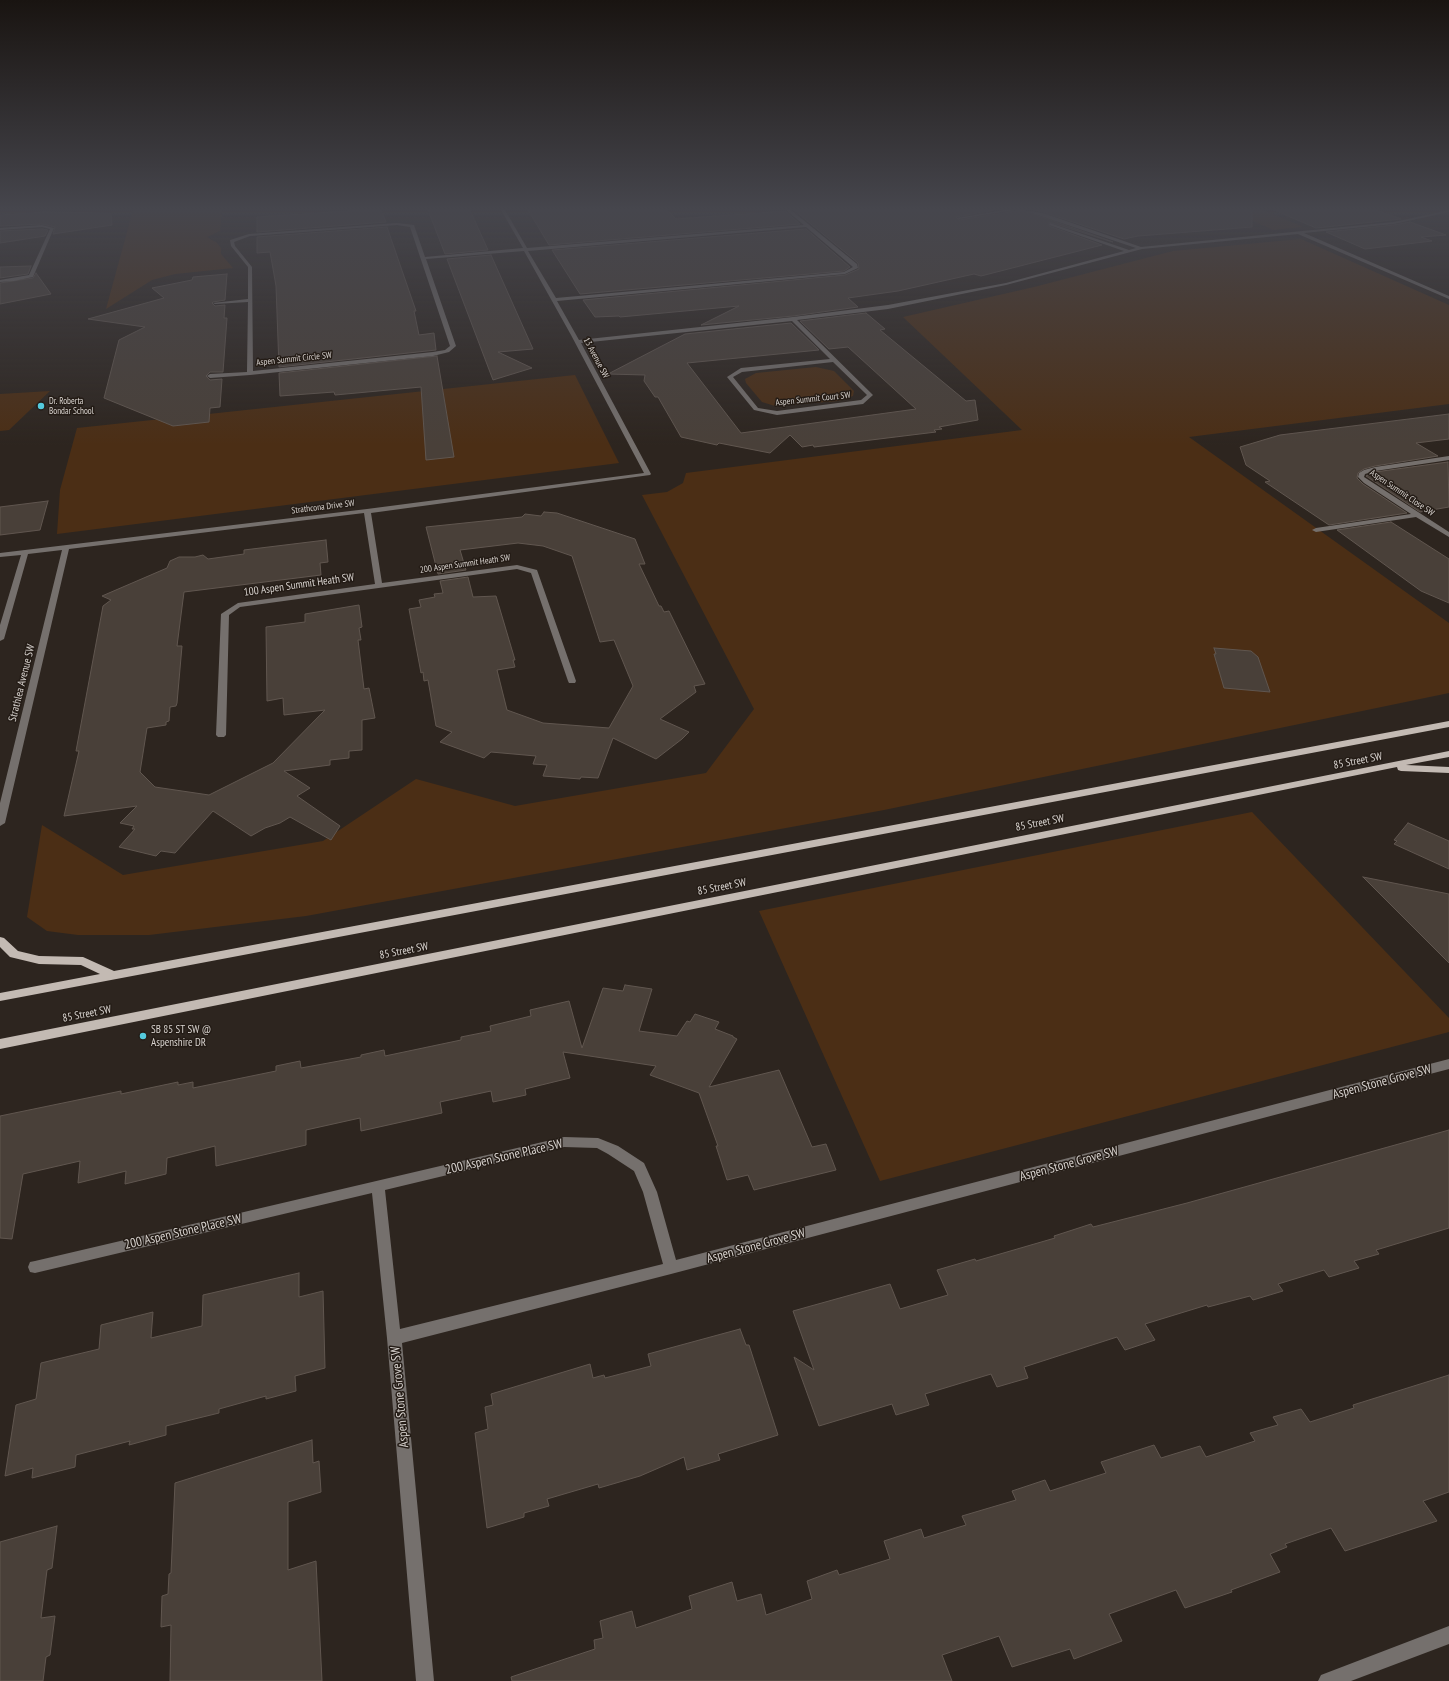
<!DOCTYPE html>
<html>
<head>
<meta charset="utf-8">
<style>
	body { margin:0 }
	canvas { display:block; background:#2d251f }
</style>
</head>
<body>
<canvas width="1449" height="1681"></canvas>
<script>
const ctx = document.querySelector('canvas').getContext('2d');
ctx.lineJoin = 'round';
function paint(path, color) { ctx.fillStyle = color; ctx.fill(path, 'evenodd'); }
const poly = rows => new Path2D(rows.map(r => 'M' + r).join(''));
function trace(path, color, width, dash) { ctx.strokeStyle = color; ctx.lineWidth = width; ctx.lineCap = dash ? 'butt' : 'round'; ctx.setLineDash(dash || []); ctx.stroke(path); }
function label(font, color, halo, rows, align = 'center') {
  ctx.font = font + ' "PT Sans Narrow",sans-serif'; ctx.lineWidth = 3; ctx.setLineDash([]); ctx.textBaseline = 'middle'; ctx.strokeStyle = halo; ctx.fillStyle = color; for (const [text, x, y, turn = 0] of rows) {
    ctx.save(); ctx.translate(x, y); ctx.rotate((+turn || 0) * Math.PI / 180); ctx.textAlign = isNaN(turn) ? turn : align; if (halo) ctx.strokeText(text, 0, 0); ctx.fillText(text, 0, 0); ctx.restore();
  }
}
paint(poly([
	[133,210,222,210,220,231,207,237,217,243,221,248,221,254,233,268,175,274,152,280,106,309],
	[1229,210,1263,210,1303,227,1273,230],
	[1301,239,1449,305,1449,404,1189,437,1449,623,1449,693,884,810,306,916,149,935,78,935,47,931,27,917,42,825,123,875,323,841,416,779,515,806,706,773,754,709,642,495,667,492,683,483,686,473,1022,430,903,317,1034,287,1173,251],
	[816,367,834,371,854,391,853,396,838,401,775,406,762,402,746,383,745,379,756,373],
	[575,375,619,463,57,534,60,490,77,428],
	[50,391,9,430,0,431,0,394],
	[1252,812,1449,1018,1449,1032,880,1181,759,911]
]), '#4b2e15');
const building = poly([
	[361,210,381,210,386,222,257,232,257,217,361,210],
	[428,210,470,210,488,250,445,254,428,210],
	[528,210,667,210,676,219,785,211,800,224,549,245,528,210],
	[794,210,994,210,956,217,959,220,1022,210,1113,242,1049,222,1049,226,1102,245,981,276,974,274,898,291,848,298,858,307,793,316,701,325,739,306,620,317,619,316,595,317,583,300,845,275,859,269,858,263,794,210],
	[1034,210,1252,210,1252,227,1138,236,1124,239,1043,212,1034,210],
	[1274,210,1376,210,1401,219,1316,228,1274,210],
	[44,212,111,213,112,225,53,234,55,227,42,224,0,226,0,215,44,212],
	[1410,222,1446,235,1421,237,1432,241,1365,249,1326,232,1394,225,1410,222],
	[387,227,416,311,414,311,419,335,434,333,436,350,279,367,276,286,272,263,270,252,257,253,257,237,387,227],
	[42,229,48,230,45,236,0,243,0,231,42,229],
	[806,229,850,267,844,271,580,294,552,250,806,229],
	[491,255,533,349,498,352,532,368,493,380,447,259,491,255],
	[31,266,28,274,0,278,0,267,31,266],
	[36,273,51,294,0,304,0,283,33,278,36,273],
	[227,274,225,300,213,302,212,303,215,306,225,305,224,318,227,318,223,372,210,372,206,376,210,380,222,379,220,407,210,408,209,422,173,426,104,398,119,340,145,327,88,319,164,298,152,288,192,280,193,277,227,274],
	[866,313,885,329,880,330,966,401,975,400,978,420,939,427,942,429,934,430,936,432,814,447,813,445,802,447,790,435,770,453,719,443,717,445,681,437,658,397,655,397,644,381,645,375,608,374,685,334,791,323,819,350,687,363,741,433,916,409,848,347,829,349,800,321,866,313],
	[437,356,454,457,426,460,421,387,335,395,334,392,280,396,279,373,437,356],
	[1449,414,1449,439,1416,443,1438,456,1375,466,1364,469,1358,473,1357,478,1363,484,1407,513,1329,525,1265,482,1270,481,1246,465,1240,447,1280,435,1449,414],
	[1448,462,1449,507,1420,512,1366,476,1375,472,1448,462],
	[48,501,40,530,0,535,0,507,48,501],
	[544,512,557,513,635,539,645,564,639,564,659,606,661,606,664,612,669,611,705,684,694,686,696,692,660,719,689,732,682,739,656,759,613,738,598,778,581,777,580,779,543,776,547,765,533,764,536,756,491,752,484,758,440,742,452,732,436,726,428,680,424,681,423,672,421,673,409,609,421,607,419,600,435,597,434,594,443,593,440,581,468,577,473,597,496,596,515,660,513,660,515,667,497,670,507,710,543,723,609,728,633,686,614,640,600,642,572,556,543,546,518,543,460,550,466,570,438,574,426,527,522,517,525,514,541,516,544,512],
	[1391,522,1449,559,1449,603,1421,591,1337,530,1391,522],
	[326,540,328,562,320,563,321,575,184,592,177,646,182,646,177,703,176,706,170,707,169,721,166,722,166,725,147,728,140,772,155,787,209,795,273,763,325,710,284,715,283,698,267,701,266,627,305,622,305,614,359,605,362,627,359,628,361,640,358,640,364,689,369,688,375,718,362,720,362,750,349,751,349,758,330,760,330,765,284,771,310,788,297,796,340,826,331,840,290,817,280,823,265,828,251,836,213,811,175,853,161,851,156,856,119,847,135,829,132,829,134,826,120,823,137,806,64,816,79,751,76,751,103,606,111,600,102,596,167,568,170,561,179,557,195,557,203,555,208,559,244,554,244,550,326,540],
	[1214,648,1251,651,1258,657,1270,692,1224,688,1214,654,1216,654,1214,648],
	[1408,823,1449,841,1449,869,1394,844,1397,841,1394,840,1408,823],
	[1363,877,1449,894,1449,963,1363,877],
	[625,985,652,989,639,1031,677,1036,687,1021,690,1022,695,1014,719,1022,715,1029,733,1036,733,1037,737,1039,709,1087,779,1070,812,1147,826,1144,836,1170,754,1190,748,1175,727,1180,716,1146,718,1146,699,1093,650,1075,656,1066,563,1052,570,1078,525,1089,526,1095,493,1102,491,1091,440,1102,442,1113,361,1131,360,1118,306,1130,306,1145,216,1166,215,1146,167,1158,166,1174,125,1184,126,1171,78,1183,80,1161,23,1174,12,1239,0,1238,0,1116,121,1091,121,1094,178,1082,178,1085,193,1082,193,1088,276,1071,276,1066,300,1061,301,1068,361,1057,361,1055,384,1050,385,1056,461,1040,461,1037,491,1031,490,1026,531,1016,530,1010,569,1001,582,1048,603,988,623,991,625,985],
	[1449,1130,1449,1228,1376,1250,1379,1254,1354,1261,1359,1268,1329,1277,1324,1270,1278,1284,1283,1291,1253,1300,1250,1296,1208,1307,1207,1305,1145,1324,1155,1340,1125,1350,1117,1337,1024,1367,1028,1378,997,1387,991,1374,925,1394,929,1405,896,1415,892,1404,819,1426,794,1357,814,1370,793,1311,890,1284,900,1309,948,1295,937,1270,975,1259,976,1261,1055,1238,1054,1236,1091,1224,1093,1227,1187,1203,1449,1130],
	[299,1273,299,1297,323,1291,325,1368,295,1376,296,1391,266,1399,266,1396,219,1409,219,1413,166,1426,166,1435,129,1445,130,1441,76,1455,75,1467,32,1478,33,1468,5,1476,16,1405,36,1399,41,1363,99,1349,101,1325,153,1312,151,1338,202,1326,203,1295,299,1273],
	[740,1329,746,1345,749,1345,778,1435,718,1454,720,1460,687,1470,684,1457,640,1476,599,1488,598,1484,547,1499,549,1506,524,1513,524,1517,487,1528,475,1433,488,1429,485,1407,493,1405,491,1394,590,1364,593,1378,604,1375,605,1378,651,1366,648,1354,740,1329],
	[1449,1375,1449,1492,1423,1501,1437,1521,1345,1551,1331,1528,1285,1544,1287,1547,1270,1554,1280,1572,1231,1590,1232,1592,1185,1608,1176,1590,1109,1614,1122,1641,1074,1659,1070,1649,1012,1667,999,1636,942,1655,952,1681,512,1681,511,1677,595,1649,594,1640,603,1638,600,1621,632,1611,636,1628,692,1609,689,1596,732,1582,737,1601,761,1594,766,1615,812,1599,807,1581,837,1570,839,1575,890,1559,884,1541,921,1529,924,1538,966,1525,962,1516,1016,1500,1012,1491,1045,1480,1050,1491,1106,1473,1101,1462,1154,1445,1161,1458,1200,1446,1206,1457,1255,1441,1250,1433,1278,1425,1273,1417,1301,1409,1310,1422,1354,1408,1353,1405,1449,1375],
	[312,1440,313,1463,319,1461,321,1492,288,1502,288,1570,316,1561,322,1681,170,1681,171,1625,161,1627,162,1596,168,1594,169,1574,171,1573,175,1483,312,1440],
	[57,1526,52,1568,47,1570,41,1618,55,1616,50,1655,46,1657,43,1681,0,1681,0,1542,57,1526]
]);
paint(building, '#494039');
trace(building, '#60564f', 1);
paint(poly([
	[501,210,505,210,527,248,804,225,786,210,791,210,857,264,858,268,845,274,557,301,579,340,793,317,888,305,1006,283,1124,251,1049,225,1050,223,1129,250,1136,248,1023,210,1043,213,1141,247,1394,222,1449,210,1449,212,1394,224,1304,233,1449,296,1449,299,1298,234,1142,249,1006,285,888,309,797,320,873,395,863,404,777,415,754,410,727,377,741,368,830,359,792,321,581,343,651,474,650,475,371,513,382,583,517,565,537,570,576,681,575,683,569,683,568,681,531,573,517,569,240,607,229,615,226,735,224,737,218,737,216,735,221,614,238,603,375,584,364,513,69,549,5,823,0,826,0,803,62,550,28,554,4,639,0,641,0,625,21,555,0,557,0,553,367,509,644,473,571,335,524,251,426,259,456,346,449,352,433,356,250,375,210,378,207,376,210,374,247,372,248,302,215,304,213,303,248,299,248,267,231,246,230,240,249,234,397,223,414,225,425,257,523,248,501,210],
	[397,225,410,227,450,346,445,350,433,352,253,371,252,267,235,246,234,242,250,236,397,225],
	[806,227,853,267,844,272,556,298,528,251,806,227],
	[833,362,867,395,861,400,777,411,758,408,733,377,742,372,833,362],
	[1004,210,1015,210,959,219,957,218,1004,210],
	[42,225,54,228,33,277,14,281,0,282,0,280,29,275,50,229,42,227,0,230,0,228,42,225],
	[1449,456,1449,460,1375,471,1365,474,1364,477,1449,532,1449,537,1416,517,1316,532,1312,530,1316,528,1411,514,1364,483,1358,477,1359,473,1364,470,1375,467,1449,456],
	[1449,1059,1449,1069,671,1274,402,1343,434,1681,416,1681,387,1338,372,1193,35,1273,30,1272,28,1267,30,1262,35,1261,564,1137,598,1138,618,1146,644,1163,657,1192,676,1260,1449,1059],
	[564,1147,597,1148,608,1154,634,1171,643,1192,663,1264,400,1329,385,1190,564,1147],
	[1449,1626,1449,1644,1351,1681,1318,1681,1321,1675,1449,1626]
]), '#75706d');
paint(poly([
	[1449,721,1449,727,0,1001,0,993,100,974,81,965,39,964,10,957,0,947,0,937,4,938,18,951,39,956,83,957,114,971,1449,721],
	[1449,751,1449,757,1406,765,1449,767,1449,773,1401,771,1398,770,1397,767,0,1049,0,1039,1449,751]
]), '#c3bab3');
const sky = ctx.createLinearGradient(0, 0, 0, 445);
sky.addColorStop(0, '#191411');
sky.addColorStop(0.47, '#46464d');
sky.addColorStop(1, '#46464d00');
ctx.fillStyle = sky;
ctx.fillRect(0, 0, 1449, 445);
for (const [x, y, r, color] of [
	[41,406,4,"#54cadd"],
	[143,1036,4,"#54cadd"]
]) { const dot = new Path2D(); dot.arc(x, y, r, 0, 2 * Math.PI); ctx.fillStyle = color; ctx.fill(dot); trace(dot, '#241c16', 1.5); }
label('9px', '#d8d3cf', '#241c16', [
	["13 Avenue SW",596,358,62],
	["Aspen Summit Circle SW",294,359,-6],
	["Aspen Summit Court SW",813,399,-6],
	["Aspen Summit Close SW",1402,493,34],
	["Strathcona Drive SW",323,507,-7],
	["200 Aspen Summit Heath SW",465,564,-8]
]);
label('9px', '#d8d3cf', '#241c16', [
	["Dr. Roberta",49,401],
	["Bondar School",49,411]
], 'left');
label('11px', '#d8d3cf', '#241c16', [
	["100 Aspen Summit Heath SW",299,585,-8],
	["Strathlea Avenue SW",22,683,-76],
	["85 Street SW",1358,761,-11],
	["85 Street SW",1040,823,-11],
	["85 Street SW",722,887,-11],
	["85 Street SW",404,951,-11],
	["85 Street SW",87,1014,-11]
]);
label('11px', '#d8d3cf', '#241c16', [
	["SB 85 ST SW @",151,1030],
	["Aspenshire DR",151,1043]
], 'left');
label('13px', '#d8d3cf', '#241c16', [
	["Aspen Stone Grove SW",1382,1082,-15],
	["200 Aspen Stone Place SW",504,1157,-13],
	["Aspen Stone Grove SW",1069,1164,-15],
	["200 Aspen Stone Place SW",183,1232,-13],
	["Aspen Stone Grove SW",756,1246,-15],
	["Aspen Stone Grove SW",400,1397,-95]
]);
</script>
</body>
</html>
